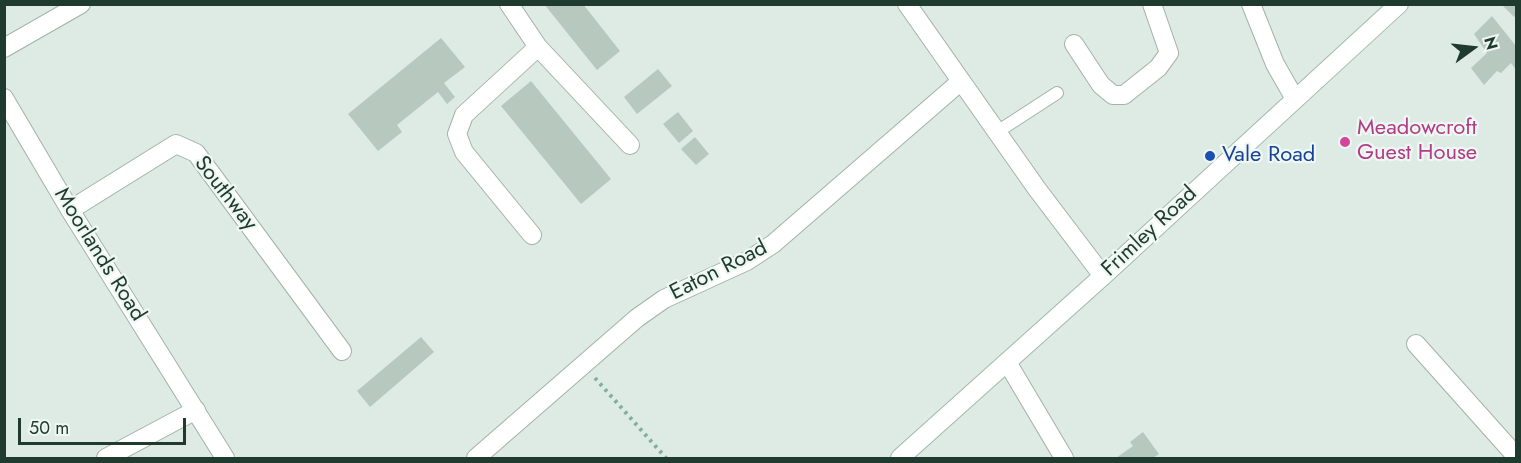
<!DOCTYPE html>
<html>
<head>
<meta charset="utf-8">
<style>
	body { margin:0 }
	#map { position:relative; width:1521px; height:463px; overflow:hidden; background:#deebe4; font-family:Jost,sans-serif }
	canvas { display:block }
	.frame { position:absolute; inset:0; border:6px solid #1f3b30; pointer-events:none }
	.north { position:absolute; left:1443px; top:18px; width:60px; height:60px; -webkit-text-stroke:4px #eff7f2; paint-order:stroke; rotate:75deg; font-size:16px; font-weight:700; line-height:24px; text-align:center; color:#1f3b30 }
	.north::after { content:''; display:block; margin:auto; width:21px; height:27px; background:#1f3b30; clip-path:polygon(50% 0,100% 100%,50% 72%,0 100%) }
	.scale { position:absolute; left:18px; top:418px; width:168px; height:27px; box-sizing:border-box; border:3px solid #1f3b30; border-top:0; padding-left:8px; font-size:18px; line-height:21px; white-space:nowrap; color:#1f3b30; -webkit-text-stroke:4px #eff7f2; paint-order:stroke }
</style>
</head>
<body>
<div id="map">
<canvas width="1521" height="463"></canvas>
<div class="frame"></div>
<div class="north">N</div>
<div class="scale">50 m</div>
</div>
<script>
const ctx = document.querySelector('canvas').getContext('2d');
ctx.lineJoin = 'round';
function paint(path, color) { ctx.fillStyle = color; ctx.fill(path, 'evenodd'); }
const poly = rows => new Path2D(rows.map(r => 'M' + r).join(''));
function trace(path, color, width, dash) { ctx.strokeStyle = color; ctx.lineWidth = width; ctx.lineCap = dash ? 'butt' : 'round'; ctx.setLineDash(dash || []); ctx.stroke(path); }
function label(font, color, halo, rows, align = 'center') {
  ctx.font = font + ' Jost,sans-serif'; ctx.lineWidth = 4.5; ctx.setLineDash([]); ctx.textBaseline = 'middle'; ctx.strokeStyle = halo; ctx.fillStyle = color; for (const [text, x, y, turn = 0] of rows) {
    ctx.save(); ctx.translate(x, y); ctx.rotate((+turn || 0) * Math.PI / 180); ctx.textAlign = isNaN(turn) ? turn : align; if (halo) ctx.strokeText(text, 0, 0); ctx.fillText(text, 0, 0); ctx.restore();
  }
}
paint(poly([
	[544,4,583,4,620,51,597,70],
	[1501,4,1516,4,1516,15,1514,17],
	[1492,16,1516,46,1516,70,1511,63,1501,73,1497,71,1484,85,1471,68,1487,53,1474,34],
	[441,38,465,67,444,83,455,97,447,104,438,92,397,125,402,132,378,151,348,114],
	[658,69,672,86,637,114,624,97],
	[531,81,611,179,581,204,501,106],
	[678,112,693,131,679,143,663,124],
	[695,137,709,154,696,165,681,149],
	[421,337,434,352,370,407,357,391],
	[1143,432,1159,454,1153,458,1116,458,1133,446,1130,442]
]), '#b7c8bf');
const service = poly([
	[997,132,1057,93]
]);
const minor = poly([
	[509,4,538,47,630,145],
	[907,4,1037,189,1103,276],
	[1251,4,1275,64,1295,99],
	[1074,44,1101,85,1113,95,1124,95,1158,68,1169,53,1152,4],
	[4,48,81,4],
	[4,98,70,210,225,458],
	[70,210,176,144,196,153,342,351],
	[532,235,464,152,457,134,464,115,538,47],
	[1416,344,1516,456],
	[1007,362,1064,458],
	[106,458,196,410],
	[476,458,637,318,664,299,747,261,773,244,960,82]
]);
const secondary = poly([
	[900,458,1103,276,1399,4]
]);
trace(service, '#a1b3aa', 14);
trace(minor, '#a1b3aa', 20);
trace(secondary, '#9fbaad', 20);
trace(poly([
	[595,378,666,458]
]), '#7eb09a', 4, [3, 4.5]);
trace(service, '#fff', 12);
trace(minor, '#fff', 18);
trace(secondary, '#fff', 18);
for (const [x, y, r, color] of [
	[1345,142,6,"#d1479c"],
	[1210,156,6,"#1a4fb4"]
]) { const dot = new Path2D(); dot.arc(x, y, r, 0, 2 * Math.PI); ctx.fillStyle = color; ctx.fill(dot); trace(dot, '#eff7f2', 2); }
label('22px', '#b23c85', '#eff7f2', [
	["Meadowcroft",1357,129],
	["Guest House",1357,154]
], 'left');
label('22px', '#164399', '#eff7f2', [
	["Vale Road",1222,156]
], 'left');
label('22px', '#1f3b30', '#eff7f2', [
	["Southway",225,194,52],
	["Frimley Road",1150,232,-43],
	["Moorlands Road",99,255,58],
	["Eaton Road",719,271,-27]
]);
</script>
</body>
</html>
